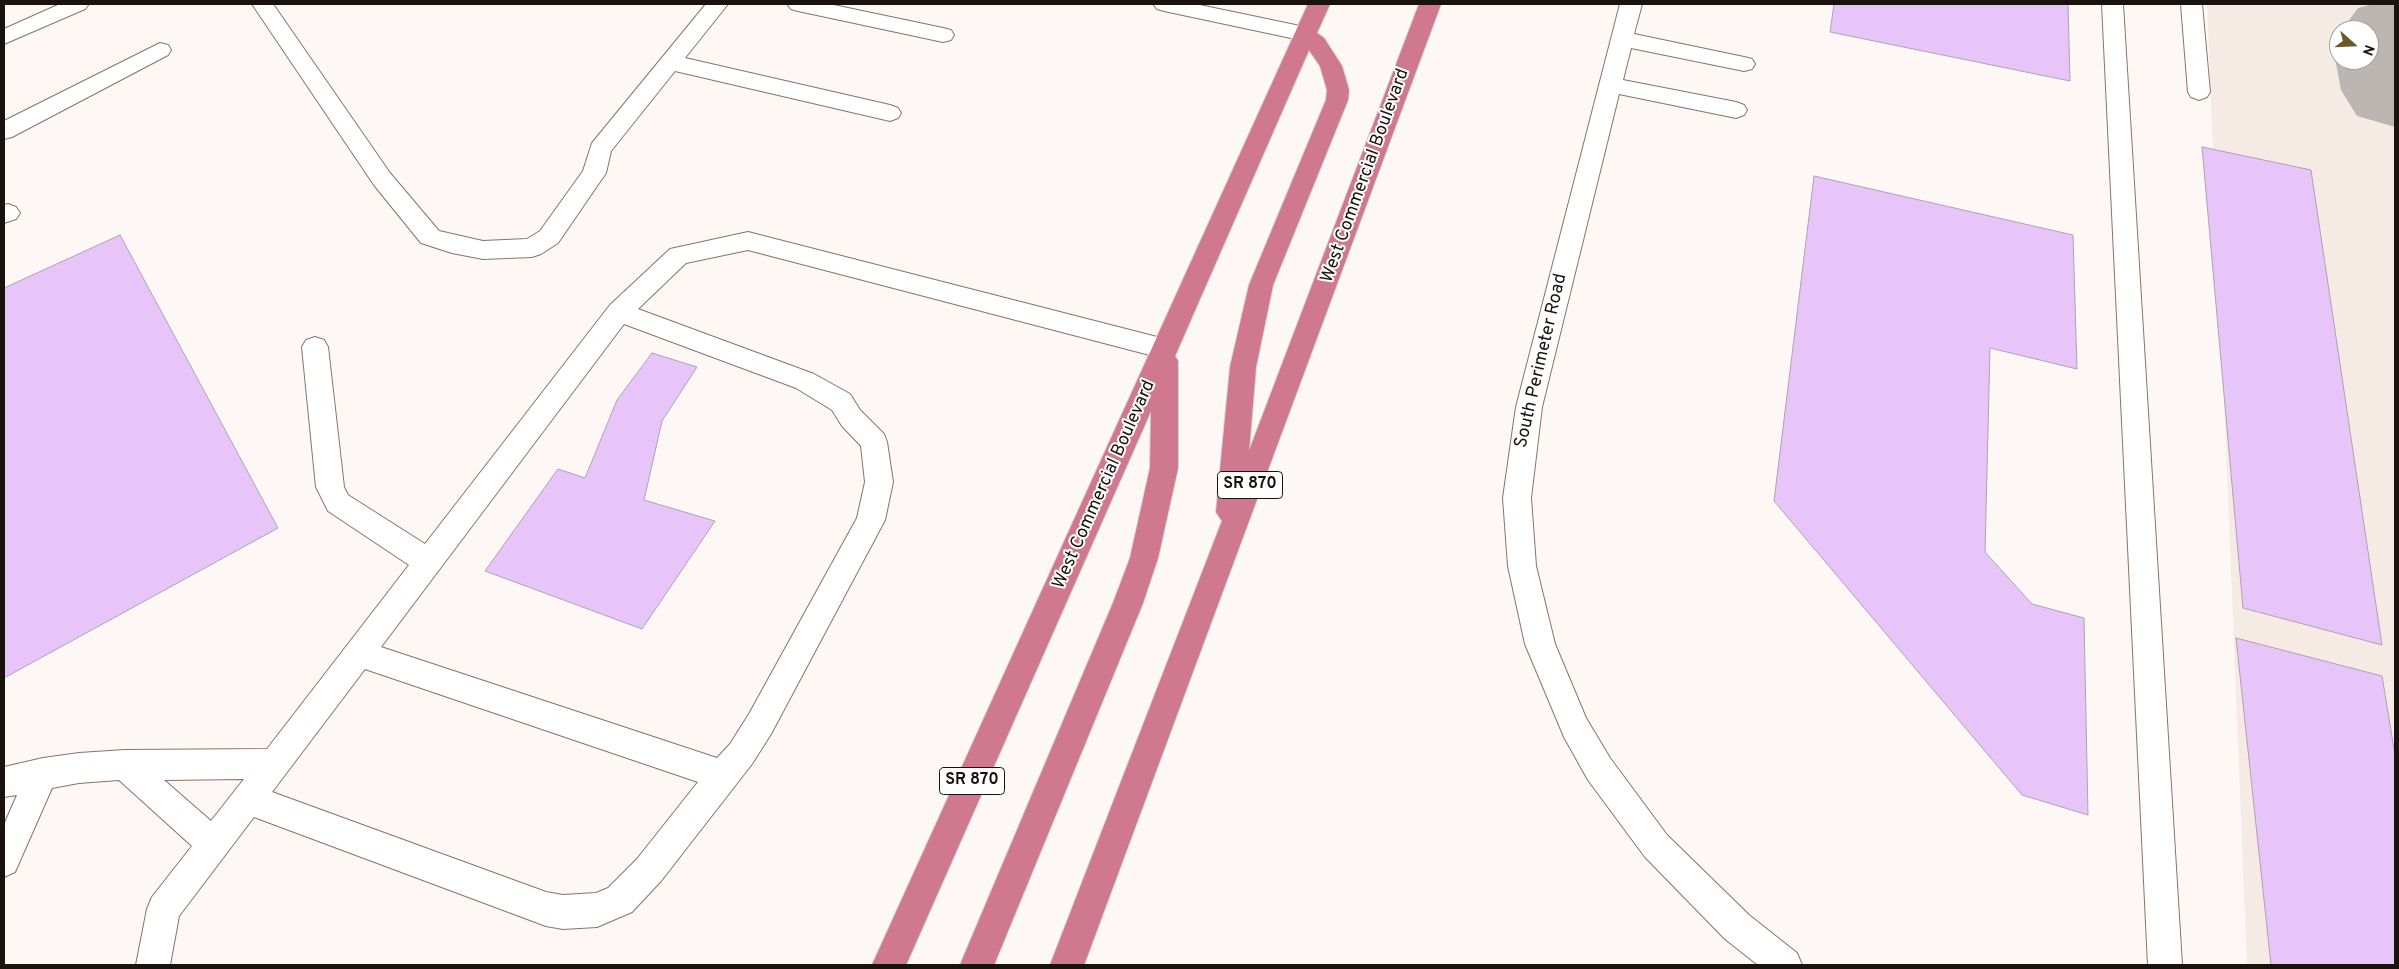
<!DOCTYPE html>
<html>
<head>
<meta charset="utf-8">
<style>
	body { margin:0 }
	#map { position:relative; width:2399px; height:969px; overflow:hidden; background:#fdf8f5; font-family:Overpass,sans-serif }
	canvas { display:block }
	.frame { position:absolute; inset:0; border:5px solid #1a120e; pointer-events:none }
	.north { position:absolute; left:2329px; top:20px; width:50px; height:50px; box-sizing:border-box; background:#fff; border:1px solid #a3a09f; border-radius:50%; rotate:110deg; font-size:14px; font-weight:700; line-height:20px; text-align:center; color:#1a120e }
	.north::after { content:''; display:block; margin:auto; width:18px; height:22px; background:#6c5826; clip-path:polygon(50% 0,100% 100%,50% 72%,0 100%) }
</style>
</head>
<body>
<div id="map">
<canvas width="2399" height="969"></canvas>
<div class="frame"></div>
<div class="north">N</div>
</div>
<script>
const ctx = document.querySelector('canvas').getContext('2d');
ctx.lineJoin = 'round';
function paint(path, color) { ctx.fillStyle = color; ctx.fill(path, 'evenodd'); }
const poly = rows => new Path2D(rows.map(r => 'M' + r).join(''));
function trace(path, color, width, dash) { ctx.strokeStyle = color; ctx.lineWidth = width; ctx.lineCap = dash ? 'butt' : 'round'; ctx.setLineDash(dash || []); ctx.stroke(path); }
function label(font, color, halo, rows, align = 'center') {
  ctx.font = font + ' Overpass,sans-serif'; ctx.lineWidth = 4; ctx.setLineDash([]); ctx.textBaseline = 'middle'; ctx.strokeStyle = halo; ctx.fillStyle = color; for (const [text, x, y, turn = 0] of rows) {
    ctx.save(); ctx.translate(x, y); ctx.rotate((+turn || 0) * Math.PI / 180); ctx.textAlign = isNaN(turn) ? turn : align; if (halo) ctx.strokeText(text, 0, 0); ctx.fillText(text, 0, 0); ctx.restore();
  }
}
paint(poly([
	[2207,4,2395,4,2395,965,2247,965,2223,376,2202,147,2213,149],
	[2339,30,2369,30,2369,60,2339,60]
]), '#f6ebe4');
paint(poly([
	[2373,4,2395,4,2395,127,2357,116,2341,90,2334,53,2339,35,2339,60,2369,60,2369,30,2342,30,2358,8,2373,4]
]), '#bcb6b2');
const building = poly([
	[1834,4,2068,4,2070,81,1830,32,1834,4],
	[2202,147,2311,170,2382,645,2243,608,2202,147],
	[1814,176,2073,235,2077,369,1990,348,1985,552,2032,604,2084,618,2088,815,2022,795,1774,501,1814,176],
	[120,235,278,528,4,678,4,288,120,235],
	[652,353,697,367,662,421,644,500,715,521,642,629,485,571,558,469,585,478,617,400,652,353],
	[2236,638,2382,676,2395,755,2395,965,2271,965,2236,638]
]);
paint(building, '#e7c5f8');
trace(building, '#aea1b5', 1);
const minor = poly([
	[60,4,89,4,85,9,4,44,4,29,60,4],
	[252,4,273,4,390,173,439,231,483,241,527,239,540,231,583,171,592,143,706,4,728,4,685,58,890,105,898,108,901,113,898,118,890,121,675,71,611,151,606,173,558,243,541,254,532,257,483,259,452,253,421,243,374,185,252,4],
	[787,4,829,4,943,28,951,30,954,35,951,40,943,42,798,11,791,9,787,4],
	[1153,4,1195,4,1305,27,1313,29,1316,34,1313,39,1305,41,1164,11,1157,9,1153,4],
	[1620,4,1642,4,1634,34,1744,57,1752,59,1755,64,1752,69,1744,71,1631,48,1623,80,1736,102,1744,105,1747,110,1744,115,1736,118,1619,94,1542,407,1531,498,1536,566,1555,644,1586,718,1610,758,1667,835,1749,915,1797,953,1802,965,1758,965,1725,939,1645,857,1588,780,1564,737,1525,644,1508,566,1503,498,1516,407,1620,4],
	[2102,4,2123,4,2182,965,2148,965,2102,4],
	[2181,4,2202,4,2210,92,2207,97,2199,100,2191,97,2188,92,2181,4],
	[160,43,168,45,171,50,168,55,12,137,4,139,4,121,160,43],
	[8,204,16,207,20,213,16,219,4,223,4,205,8,204],
	[748,232,1165,339,1174,342,1178,349,1174,356,1165,359,748,250,686,263,638,309,814,374,850,394,860,410,884,434,887,442,893,482,885,520,771,734,752,764,661,881,632,912,597,927,563,929,546,926,254,817,179,916,170,965,136,965,147,909,152,897,192,846,119,780,79,783,52,788,15,872,4,877,4,825,17,795,4,797,4,767,43,758,79,753,125,750,267,749,409,565,328,511,316,487,302,347,306,340,315,337,324,340,328,347,344,487,348,495,425,544,610,305,670,249,748,232],
	[624,324,796,388,832,410,842,426,861,446,865,482,857,518,749,714,730,744,717,758,381,647,624,324],
	[365,669,698,782,637,859,608,888,596,893,563,895,546,892,272,792,365,669],
	[244,779,211,821,164,780,244,779]
]);
const highway = poly([
	[1308,4,1330,4,1317,33,1324,38,1342,66,1349,90,1348,100,1273,285,1256,367,1249,451,1419,4,1441,4,1084,965,1050,965,1222,521,1216,512,1230,367,1249,285,1326,100,1327,90,1320,66,1309,50,1175,356,1178,361,1178,468,1158,558,1143,603,994,965,960,965,1113,603,1130,558,1150,468,1151,411,906,965,872,965,1308,4]
]);
trace(minor, '#877467', 2);
trace(highway, '#d6d4d4', 2);
paint(minor, '#fff');
paint(highway, '#d07890');
for (const [x, y, w] of [
	[1250,485,65],
	[972,781,65]
]) { const box = new Path2D(); box.roundRect(x - w / 2, y - 13.5, w, 27, 4); ctx.fillStyle = '#fff'; ctx.fill(box); trace(box, '#1a120e', 1); }
label('bold 16px', '#1a120e', null, [
	["SR 870",1250,485],
	["SR 870",972,781]
]);
label('18px', '#1a120e', '#fff', [
	["West Commercial Boulevard",1366,176,-70],
	["South Perimeter Road",1542,361,-77],
	["West Commercial Boulevard",1105,485,-66]
]);
</script>
</body>
</html>
